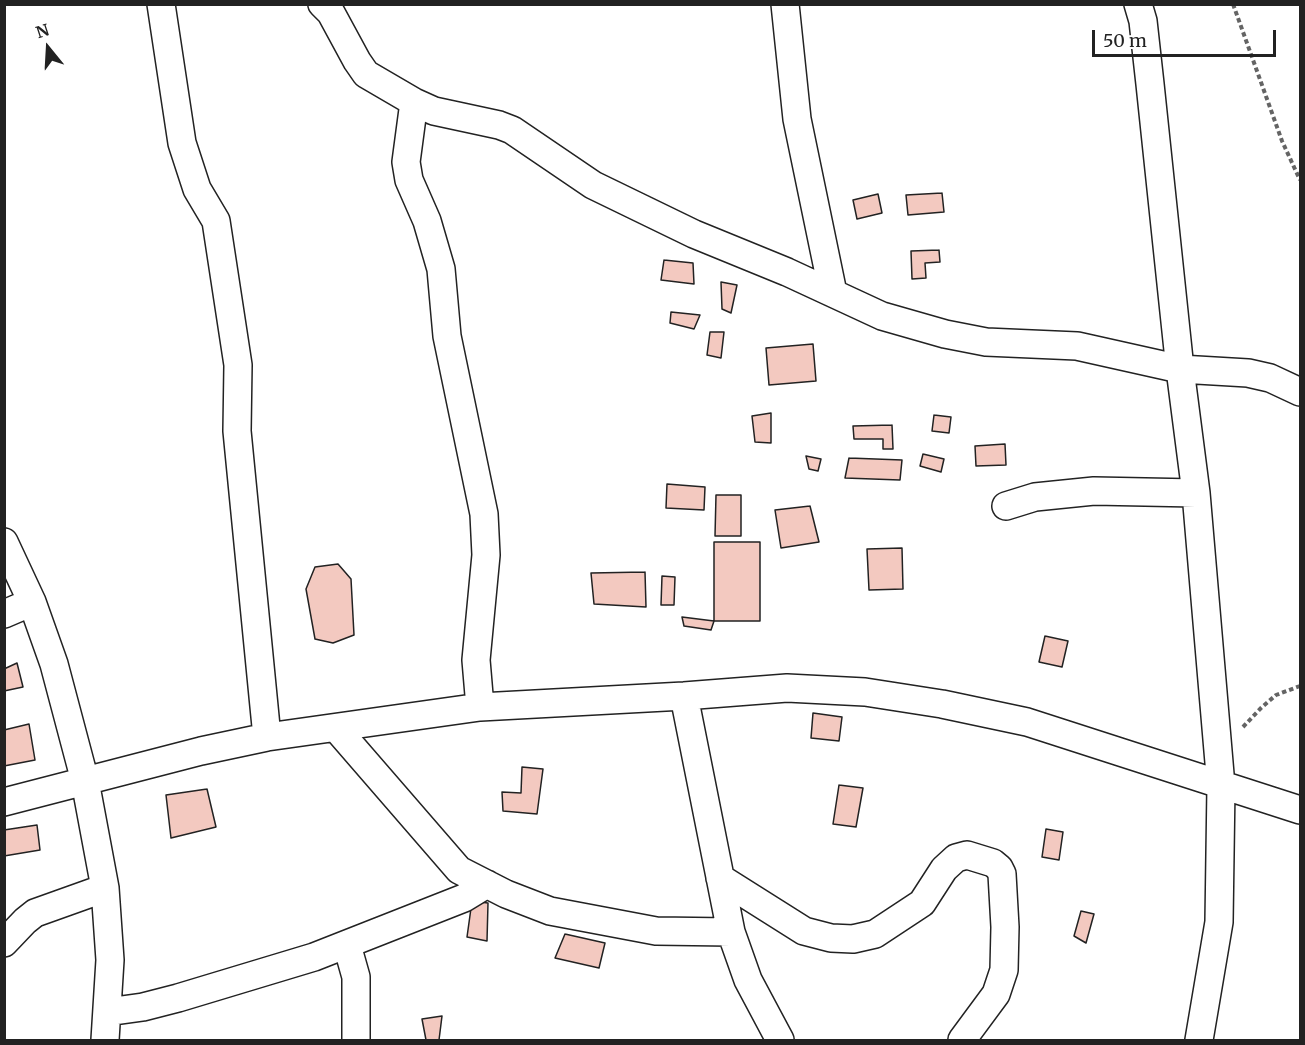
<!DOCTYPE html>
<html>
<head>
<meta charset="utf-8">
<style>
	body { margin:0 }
	#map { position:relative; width:1305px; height:1045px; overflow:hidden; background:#fff; font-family:Merriweather,serif }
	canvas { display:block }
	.frame { position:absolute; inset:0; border:6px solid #222; pointer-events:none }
	.north { position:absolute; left:18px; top:18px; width:60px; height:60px; -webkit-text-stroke:4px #fff; paint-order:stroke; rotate:342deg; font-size:16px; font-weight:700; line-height:24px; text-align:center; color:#222 }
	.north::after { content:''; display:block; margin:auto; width:21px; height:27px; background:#222; clip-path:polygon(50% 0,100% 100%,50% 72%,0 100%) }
	.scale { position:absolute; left:1092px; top:30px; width:184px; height:27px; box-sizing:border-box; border:3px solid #222; border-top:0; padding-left:8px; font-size:18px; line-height:21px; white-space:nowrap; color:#222; -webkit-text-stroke:4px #fff; paint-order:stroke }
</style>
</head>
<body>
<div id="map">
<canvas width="1305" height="1045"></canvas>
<div class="frame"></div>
<div class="north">N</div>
<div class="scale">50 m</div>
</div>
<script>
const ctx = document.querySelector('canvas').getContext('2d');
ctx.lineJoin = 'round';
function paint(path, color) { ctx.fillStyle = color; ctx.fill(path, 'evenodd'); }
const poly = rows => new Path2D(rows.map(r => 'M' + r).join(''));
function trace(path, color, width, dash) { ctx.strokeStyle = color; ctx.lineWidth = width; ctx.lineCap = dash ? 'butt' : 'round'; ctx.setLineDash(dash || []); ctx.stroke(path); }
const building = poly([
	[942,193,944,212,908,215,906,195,942,193],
	[878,194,882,213,857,219,853,200,878,194],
	[939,250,940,262,925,263,926,278,912,279,911,251,939,250],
	[664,260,693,263,694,284,661,280,664,260],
	[721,282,737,285,731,313,722,309,721,282],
	[671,312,700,315,694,329,670,323,671,312],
	[710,332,724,332,721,358,707,355,710,332],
	[813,344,816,381,769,385,766,348,813,344],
	[771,413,771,443,755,442,752,416,771,413],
	[934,415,951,417,949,433,932,431,934,415],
	[892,425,893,449,883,449,883,439,854,439,853,426,892,425],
	[1005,444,1006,465,976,466,975,446,1005,444],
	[923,454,944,459,941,472,920,466,923,454],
	[806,456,821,459,818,471,809,469,806,456],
	[849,458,902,460,900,480,845,478,849,458],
	[667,484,705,487,704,510,666,508,667,484],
	[716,495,741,495,741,536,715,536,716,495],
	[810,506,819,542,781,548,775,510,810,506],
	[714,542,760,542,760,621,714,621,714,542],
	[902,548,903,589,869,590,867,549,902,548],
	[338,564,351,579,354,635,333,643,315,639,306,589,315,567,338,564],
	[645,572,646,607,594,604,591,573,645,572],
	[662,576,675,577,674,605,661,605,662,576],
	[682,617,714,621,711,630,684,626,682,617],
	[1045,636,1068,641,1062,667,1039,662,1045,636],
	[17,663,23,687,4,691,4,669,17,663],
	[813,713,842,717,839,741,811,738,813,713],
	[29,724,35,760,4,766,4,730,29,724],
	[522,767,543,769,537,814,503,811,502,792,521,793,522,767],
	[839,785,863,788,856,827,833,824,839,785],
	[207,789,216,827,171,838,166,795,207,789],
	[37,825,40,850,4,856,4,830,37,825],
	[1046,829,1063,832,1059,860,1042,857,1046,829],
	[472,901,488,903,487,941,467,937,472,901],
	[1081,911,1094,914,1086,943,1074,936,1081,911],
	[565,934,605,943,599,968,555,958,565,934],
	[442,1016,439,1040,426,1040,422,1019,442,1016]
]);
paint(building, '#f3c9c0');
trace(building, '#222', 1.5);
const minor = poly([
	[161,4,182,143,197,189,216,221,238,365,237,431,267,737],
	[322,4,331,13,357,61,366,74,414,102,434,111,499,125,512,130,593,185,694,234,787,272,882,316,945,334,986,342,1077,346,1180,369,1248,373,1270,378,1300,392],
	[785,4,797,119,833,293],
	[1138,4,1143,21,1150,84,1180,369,1196,493,1221,786,1219,922,1199,1040],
	[414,102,406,162,409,180,427,221,441,269,447,336,484,514,486,555,476,660,480,707],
	[1006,506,1035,497,1094,491,1196,493],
	[4,542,32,602,54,664,85,781,105,888,110,960,105,1040],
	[4,614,32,602],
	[684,696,731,932,748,980,780,1040],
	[336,728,459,870,506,894,550,911,656,931,731,932],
	[4,802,201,751,267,737,480,707,684,696,787,688,865,692,942,704,1027,722,1300,810],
	[720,878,804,931,831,938,853,939,875,934,922,903,944,869,956,858,967,855,993,863,999,868,1002,874,1005,927,1004,970,996,994,962,1040],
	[4,943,25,921,35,913,105,888],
	[347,945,356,977,356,1040],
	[107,1012,143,1007,178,998,314,957,464,898,487,884]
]);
trace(minor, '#222', 30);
trace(poly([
	[1233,4,1282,141,1300,180],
	[1243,727,1261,708,1276,695,1300,686]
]), '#646464', 4, [4.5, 3]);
trace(minor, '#fff', 27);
</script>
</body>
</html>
